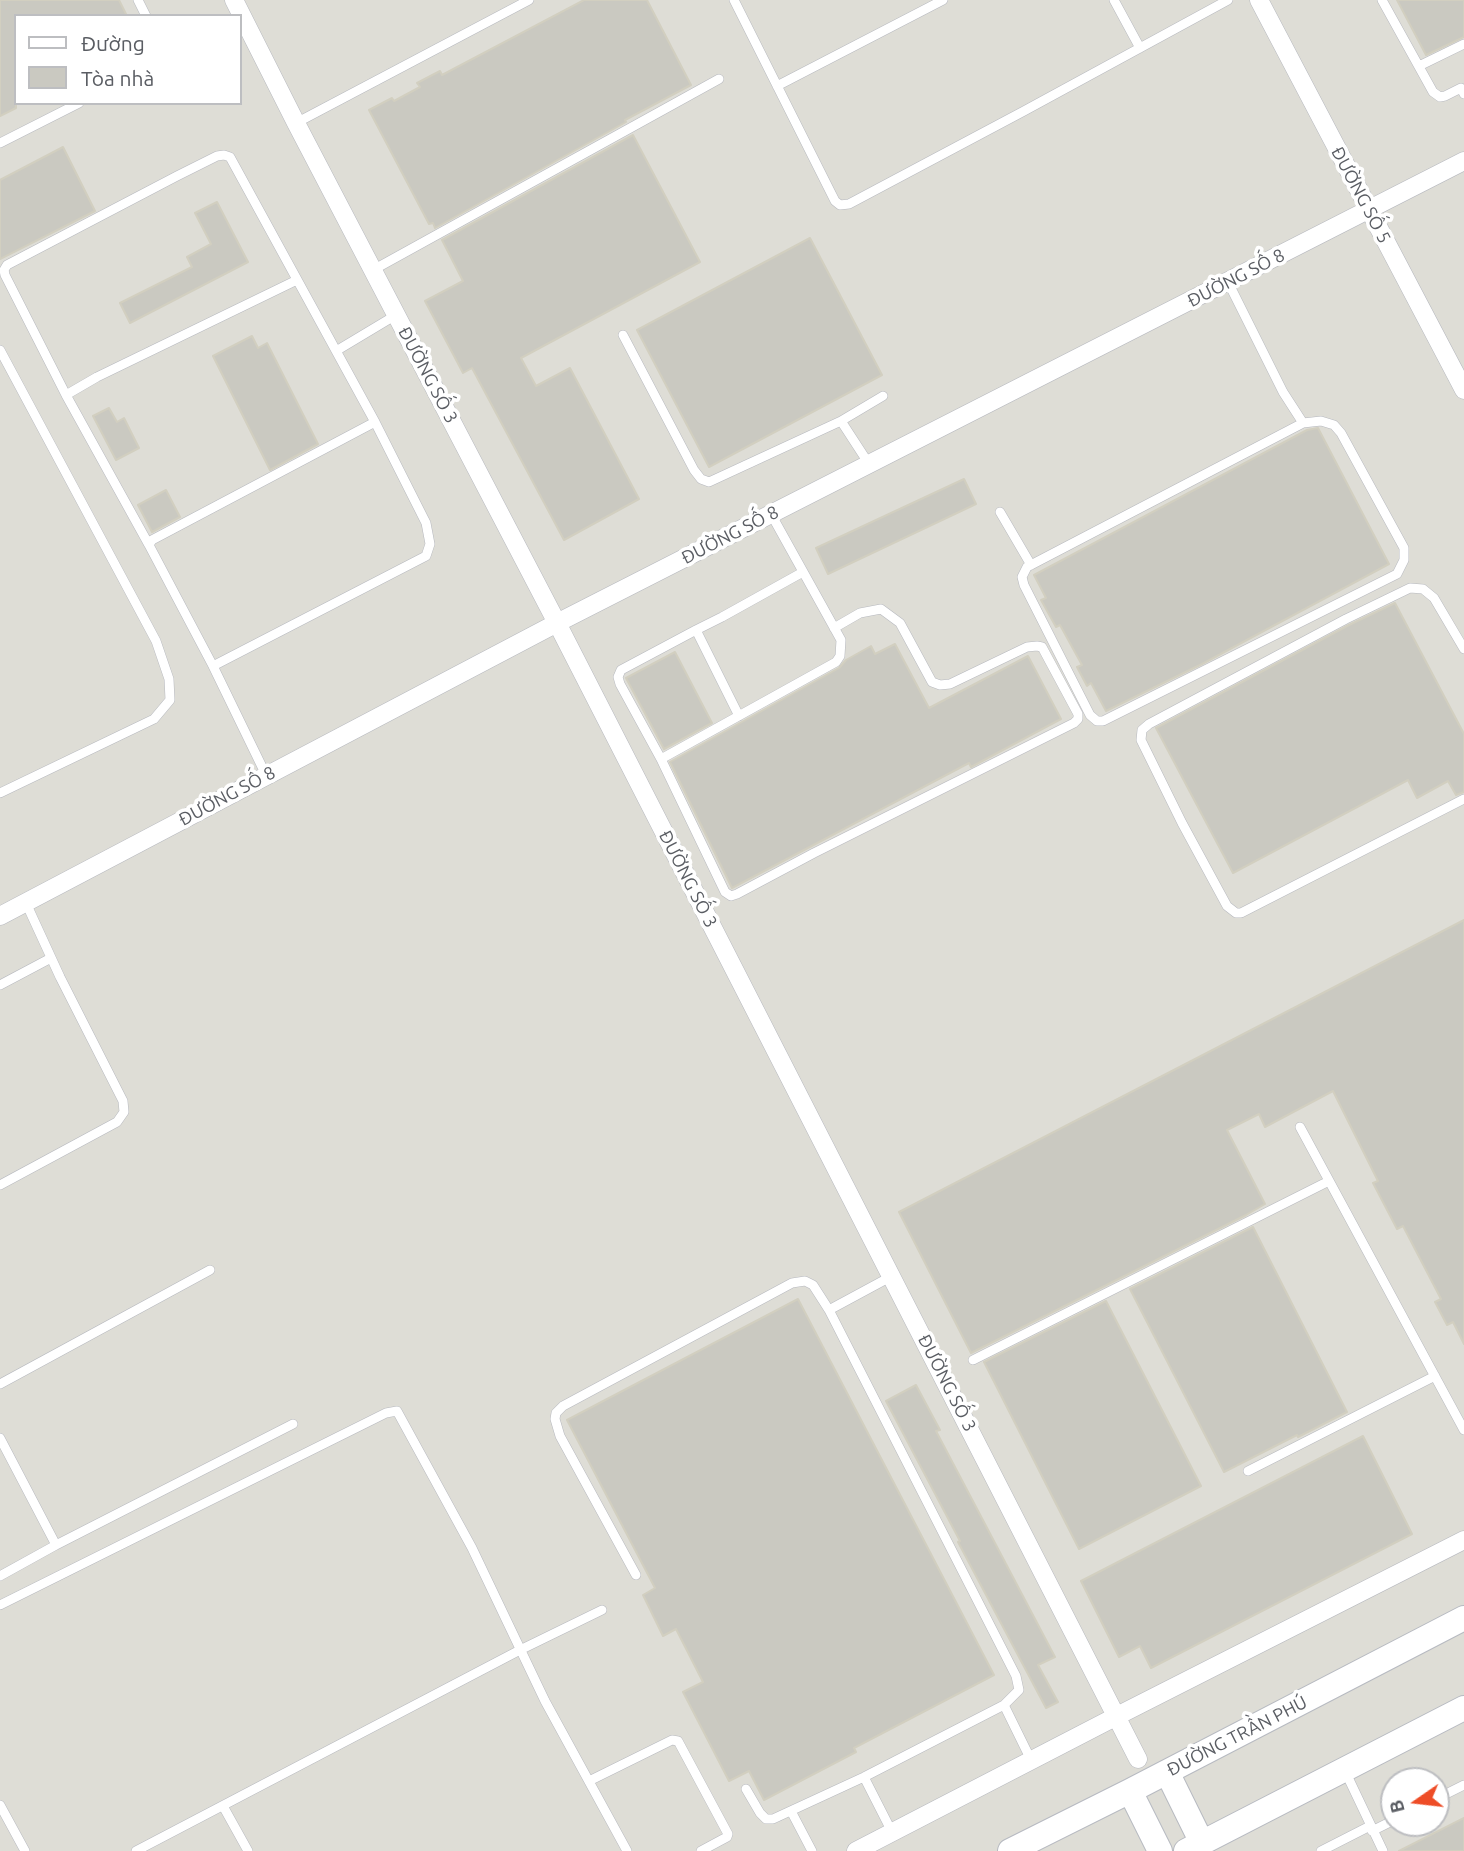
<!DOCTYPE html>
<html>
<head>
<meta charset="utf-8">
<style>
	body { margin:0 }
	#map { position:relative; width:1464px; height:1851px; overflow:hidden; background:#eeece2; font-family:Ubuntu,sans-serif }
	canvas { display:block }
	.legend { position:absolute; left:14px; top:14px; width:228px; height:91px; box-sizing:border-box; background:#fff; border:2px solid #bdbec1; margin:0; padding:9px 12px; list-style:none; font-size:21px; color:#5a5d63 }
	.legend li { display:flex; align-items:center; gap:14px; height:35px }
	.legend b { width:35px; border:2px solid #bdbec1 }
	.north { position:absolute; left:1380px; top:1767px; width:70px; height:70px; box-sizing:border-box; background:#fff; border:2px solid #bdbec1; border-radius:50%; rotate:256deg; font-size:19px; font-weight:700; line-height:28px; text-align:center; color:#5a5d63 }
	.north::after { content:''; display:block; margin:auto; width:24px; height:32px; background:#ee4d27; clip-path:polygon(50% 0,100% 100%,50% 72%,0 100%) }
</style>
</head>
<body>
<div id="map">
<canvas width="1464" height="1851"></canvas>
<ul class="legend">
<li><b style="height:9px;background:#fff"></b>Đường</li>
<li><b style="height:19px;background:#cac9c1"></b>Tòa nhà</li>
</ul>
<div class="north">B</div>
</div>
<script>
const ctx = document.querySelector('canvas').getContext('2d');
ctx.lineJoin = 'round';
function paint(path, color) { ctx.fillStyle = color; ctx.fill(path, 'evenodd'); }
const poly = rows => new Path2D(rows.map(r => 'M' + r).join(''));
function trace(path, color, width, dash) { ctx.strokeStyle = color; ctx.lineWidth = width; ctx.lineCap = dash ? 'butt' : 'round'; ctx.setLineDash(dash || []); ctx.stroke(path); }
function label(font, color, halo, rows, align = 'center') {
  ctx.font = font + ' Ubuntu,sans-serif'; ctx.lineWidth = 7; ctx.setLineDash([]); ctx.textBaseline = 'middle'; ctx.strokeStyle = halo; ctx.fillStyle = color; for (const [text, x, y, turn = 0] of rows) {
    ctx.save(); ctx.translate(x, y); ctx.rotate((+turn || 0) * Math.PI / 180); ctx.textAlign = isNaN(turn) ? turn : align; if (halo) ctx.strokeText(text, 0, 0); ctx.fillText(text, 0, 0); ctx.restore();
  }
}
paint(poly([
	[0,0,1464,0,1464,1851,0,1851],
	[16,16,240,16,240,103,16,103],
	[1394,1781,1436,1781,1436,1823,1394,1823]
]), '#deddd6');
const building = poly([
	[0,0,119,0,127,16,16,16,16,108,0,116,0,0],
	[584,0,647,0,691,85,625,120,626,122,435,228,433,223,429,224,369,110,392,98,394,101,420,87,417,83,440,71,442,75,584,0],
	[1397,0,1464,0,1464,37,1426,55,1397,0],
	[633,135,700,262,521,358,536,386,570,368,639,499,564,540,472,368,463,373,425,301,463,281,442,240,633,135],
	[63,147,95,211,0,259,0,180,63,147],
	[217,202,248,262,130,323,120,303,192,267,187,257,211,244,195,213,217,202],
	[810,238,882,375,709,467,637,330,810,238],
	[252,336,258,348,267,343,318,444,270,470,213,356,252,336],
	[109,408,117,422,124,418,139,448,116,460,93,416,109,408],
	[1318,428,1389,564,1202,664,1106,711,1091,683,1087,686,1077,667,1082,665,1060,625,1056,627,1041,600,1046,598,1034,575,1307,430,1318,428],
	[964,479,976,504,828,574,816,548,964,479],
	[166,490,180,517,152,532,138,505,166,490],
	[1395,603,1464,734,1464,792,1456,795,1448,781,1417,798,1408,780,1233,873,1156,728,1349,625,1395,603],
	[895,644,929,708,1028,656,1061,719,971,767,969,763,732,888,670,762,839,668,846,660,871,646,875,654,895,644],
	[675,652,712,723,664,749,626,678,675,652],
	[1464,920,1464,1344,1453,1322,1447,1325,1435,1302,1441,1299,1403,1226,1397,1229,1373,1183,1378,1181,1333,1091,1265,1127,1259,1114,1227,1130,1265,1204,1246,1215,971,1353,899,1212,1464,920],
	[1253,1227,1347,1412,1298,1437,1297,1435,1224,1472,1130,1289,1253,1227],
	[798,1299,994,1675,854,1748,856,1752,764,1800,749,1771,729,1781,683,1692,703,1682,676,1629,663,1636,643,1595,655,1588,567,1420,798,1299],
	[1106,1301,1201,1486,1079,1549,984,1362,1106,1301],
	[916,1385,940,1430,936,1431,1055,1657,1038,1665,1058,1702,1046,1708,958,1542,960,1541,886,1401,916,1385],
	[1363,1436,1412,1534,1151,1668,1140,1646,1119,1657,1081,1581,1363,1436],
	[1464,1818,1464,1851,1399,1851,1464,1818]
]);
paint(building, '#cac9c1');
trace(building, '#d2cfc0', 2);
const service = poly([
	[138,0,146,16],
	[734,0,835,201,840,205,849,204,1024,111,1228,0],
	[1114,0,1140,48],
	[1382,0,1433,92,1440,97,1445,96,1461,88,1464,94],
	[1419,66,1464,44],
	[777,86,943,0],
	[296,123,529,0],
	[0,143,79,103],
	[373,270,719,79],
	[1228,282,1283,392,1303,423,1321,421,1334,425,1341,433,1404,548,1404,560,1397,574,1103,721,1097,721,1090,715,1024,585,1022,577,1027,567,1303,423],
	[623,335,694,470,701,479,709,482,841,421,883,396],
	[0,350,156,641,169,679,170,700,154,719,0,793],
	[336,351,396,315],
	[66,395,149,545],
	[841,421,869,464],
	[1000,512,1031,565],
	[696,630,621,670,618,677,620,684,661,759,725,892,731,896,737,894,814,853,1074,723,1078,719,1078,714,1042,647,1037,646,1027,647,950,684,940,685,932,682,900,623,881,609,860,613,834,628],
	[1464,649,1434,598,1423,589,1410,588,1346,619,1149,724,1142,730,1141,740,1182,823,1227,906,1236,913,1241,913,1464,799],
	[213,666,426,556,430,544,426,523,375,422,230,157,224,155,217,156,177,176,7,265,4,270,5,275,66,395,97,377,297,280],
	[739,716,696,630,722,617,803,572],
	[661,759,836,662,840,656,841,640,771,514],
	[266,775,213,666,149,545,152,540,375,422],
	[0,985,51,958],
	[1300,1127,1464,1430],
	[0,1185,117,1122,124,1112,123,1101,60,977,26,903],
	[829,1310,892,1276],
	[973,1360,1329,1181],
	[0,1384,210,1270],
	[0,1438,56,1545],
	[1248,1471,1435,1376],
	[636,1575,560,1436,555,1419,556,1413,563,1406,792,1283,805,1281,813,1285,829,1310,1016,1676,1019,1690,1004,1705,864,1777,773,1819,766,1819,760,1813,746,1789],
	[0,1576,56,1545,293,1424],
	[0,1605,386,1413,397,1411,472,1548,545,1701,627,1851],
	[1004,1705,1031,1760],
	[1345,1771,1383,1851],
	[864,1777,892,1832],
	[589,1781,672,1740,678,1741,728,1834,727,1837,701,1851],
	[1436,1799,1464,1785],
	[0,1805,25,1851],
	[223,1806,248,1851],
	[791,1811,812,1851],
	[1372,1831,1394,1820],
	[136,1851,520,1650,602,1610],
	[1321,1851,1370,1826]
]);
const minor = poly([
	[234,0,296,123,557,623,1138,1759],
	[1259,0,1464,390],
	[0,916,557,623,1464,161],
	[856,1851,1117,1716,1464,1540]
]);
const secondary = poly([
	[1167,1772,1202,1843],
	[1130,1791,1160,1851],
	[1010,1851,1130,1791,1464,1618],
	[1186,1851,1464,1708]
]);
trace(service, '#b7b9bf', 10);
trace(minor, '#b7b9bf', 19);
trace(secondary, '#b7bac1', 26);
trace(service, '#fff', 9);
trace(minor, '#fff', 18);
trace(secondary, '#fff', 24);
label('18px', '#5a5d63', '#fff', [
	["ĐƯỜNG SỐ 5",1361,195,62],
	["ĐƯỜNG SỐ 8",1236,278,-27],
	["ĐƯỜNG SỐ 3",428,375,62],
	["ĐƯỜNG SỐ 8",730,535,-27],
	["ĐƯỜNG SỐ 8",227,796,-28],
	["ĐƯỜNG SỐ 3",688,879,63],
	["ĐƯỜNG SỐ 3",947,1383,63],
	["ĐƯỜNG TRẦN PHÚ",1237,1736,-27]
]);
</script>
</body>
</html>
